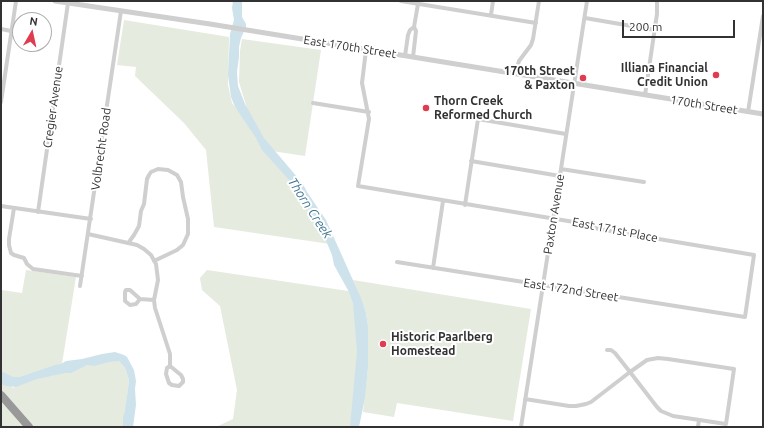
<!DOCTYPE html>
<html>
<head>
<meta charset="utf-8">
<style>
	body { margin:0 }
	#map { position:relative; width:764px; height:428px; overflow:hidden; background:#fff; font-family:Ubuntu,sans-serif }
	canvas { display:block }
	.frame { position:absolute; inset:0; border:2px solid #323232; pointer-events:none }
	.north { position:absolute; left:12px; top:12px; width:40px; height:40px; box-sizing:border-box; background:#fff; border:1px solid #adadad; border-radius:50%; rotate:9deg; font-size:11px; font-weight:700; line-height:16px; text-align:center; color:#323232 }
	.north::after { content:''; display:block; margin:auto; width:14px; height:18px; background:#e03c50; clip-path:polygon(50% 0,100% 100%,50% 72%,0 100%) }
	.scale { position:absolute; left:622px; top:20px; width:113px; height:18px; box-sizing:border-box; border:2px solid #323232; border-top:0; padding-left:5px; font-size:12px; line-height:14px; white-space:nowrap; color:#323232; -webkit-text-stroke:3px #fff; paint-order:stroke }
</style>
</head>
<body>
<div id="map">
<canvas width="764" height="428"></canvas>
<div class="frame"></div>
<div class="north">N</div>
<div class="scale">200 m</div>
</div>
<script>
const ctx = document.querySelector('canvas').getContext('2d');
ctx.lineJoin = 'round';
function paint(path, color) { ctx.fillStyle = color; ctx.fill(path, 'evenodd'); }
const poly = rows => new Path2D(rows.map(r => 'M' + r).join(''));
function trace(path, color, width, dash) { ctx.strokeStyle = color; ctx.lineWidth = width; ctx.lineCap = dash ? 'butt' : 'round'; ctx.setLineDash(dash || []); ctx.stroke(path); }
function label(font, color, halo, rows, align = 'center') {
  ctx.font = font + ' Ubuntu,sans-serif'; ctx.lineWidth = 4; ctx.setLineDash([]); ctx.textBaseline = 'middle'; ctx.strokeStyle = halo; ctx.fillStyle = color; for (const [text, x, y, turn = 0] of rows) {
    ctx.save(); ctx.translate(x, y); ctx.rotate((+turn || 0) * Math.PI / 180); ctx.textAlign = isNaN(turn) ? turn : align; if (halo) ctx.strokeText(text, 0, 0); ctx.fillText(text, 0, 0); ctx.restore();
  }
}
paint(poly([
	[124,20,229,37,228,85,232,103,263,145,287,174,321,223,330,244,214,227,206,150,184,123,135,76,136,67,117,65],
	[242,39,321,50,305,156,272,151,249,115,239,82,240,51],
	[26,270,76,277,61,370,13,379,5,375,13,388,32,378,109,359,119,361,125,368,129,380,127,396,126,427,1,427,1,290,22,293],
	[207,270,355,292,360,302,354,427,216,427,233,419,237,390,220,306,202,290,200,278],
	[353,280,531,309,513,421,397,403,394,417,363,412,368,368,368,326,366,313]
]), '#e5ebde');
paint(poly([
	[233,1,242,1,242,17,246,24,246,27,241,38,239,47,239,57,237,72,238,86,245,104,264,138,303,184,307,192,326,220,361,298,366,313,368,326,368,368,365,398,359,427,350,427,357,351,353,303,349,292,334,265,332,255,321,229,307,207,299,191,262,150,256,138,235,107,231,97,228,75,230,34,234,20,232,8],
	[115,352,124,355,127,357,134,370,136,381,135,389,136,405,133,427,123,427,123,418,125,411,129,380,125,368,119,361,109,362,94,366,87,365,71,373,65,373,37,379,16,387,6,386,1,384,1,371,13,377,20,377,55,365,61,364,66,361,82,359,102,354]
]), '#cee2ec');
trace(poly([
	[401,1,536,23],
	[491,15,493,1],
	[585,18,655,30],
	[1,29,11,31],
	[366,50,362,83,369,119,358,186,574,222,599,229,754,255,745,317,397,262],
	[405,56,408,35,410,30,414,27,418,4],
	[413,57,416,31,414,27],
	[515,74,519,61,531,45,533,39,539,1],
	[645,95,657,14,657,1],
	[1,102,16,1],
	[313,103,369,112],
	[748,112,763,16],
	[471,161,560,176],
	[561,169,644,182],
	[465,205,478,119,566,134],
	[1,206,91,219],
	[14,208,9,239,9,245,11,253,14,255,24,258,27,264,33,269,82,276],
	[38,212,68,3],
	[88,234,137,245,144,249,151,255,156,264,158,280,154,300,155,308,170,354,170,366,167,368,166,374,169,383,172,385,179,386,183,382,183,379,181,375,170,366],
	[129,242,134,235,139,226,141,211,144,204,147,179,149,175,151,172,158,169,168,170,177,175,181,182,183,197,188,219,188,234,183,245,177,250,154,261],
	[433,268,443,201],
	[80,286,121,11],
	[140,299,136,304,130,305,125,301,125,292,126,290,130,290,140,299,154,300],
	[525,399,569,406,576,406,586,404,591,402,630,372,647,360,658,358,668,359,734,369,726,424,673,416,661,411,657,407,630,372,615,353,611,350,607,350],
	[521,427,587,1],
	[698,427,699,420]
]), '#cfcfcf', 4);
trace(poly([
	[55,1,210,24,763,114]
]), '#cfcfcf', 5);
trace(poly([
	[1,395,29,427]
]), '#999', 8);
for (const [x, y, r, color] of [
	[716,75,4,"#e03c50"],
	[583,78,4,"#e03c50"],
	[426,108,4,"#e03c50"],
	[383,344,4,"#e03c50"]
]) { const dot = new Path2D(); dot.arc(x, y, r, 0, 2 * Math.PI); ctx.fillStyle = color; ctx.fill(dot); trace(dot, '#fff', 1.5); }
label('12px', '#323232', '#fff', [
	["East 170th Street",350,47,9],
	["170th Street",704,105,9],
	["Cregier Avenue",53,107,-82],
	["Volbrecht Road",101,149,-82],
	["Paxton Avenue",554,214,-81],
	["East 171st Place",615,230,11],
	["East 172nd Street",571,290,9]
]);
label('bold 12px', '#323232', '#fff', [
	["Illiana Financial",708,68],
	["Credit Union",708,82],
	["170th Street",575,71],
	["& Paxton",575,85],
	["Thorn Creek",434,101,"left"],
	["Reformed Church",434,115,"left"],
	["Historic Paarlberg",391,337,"left"],
	["Homestead",391,351,"left"]
], 'right');
label('italic 13px', '#417793', '#fff', [
	["Thorn Creek",310,208,57]
]);
</script>
</body>
</html>
